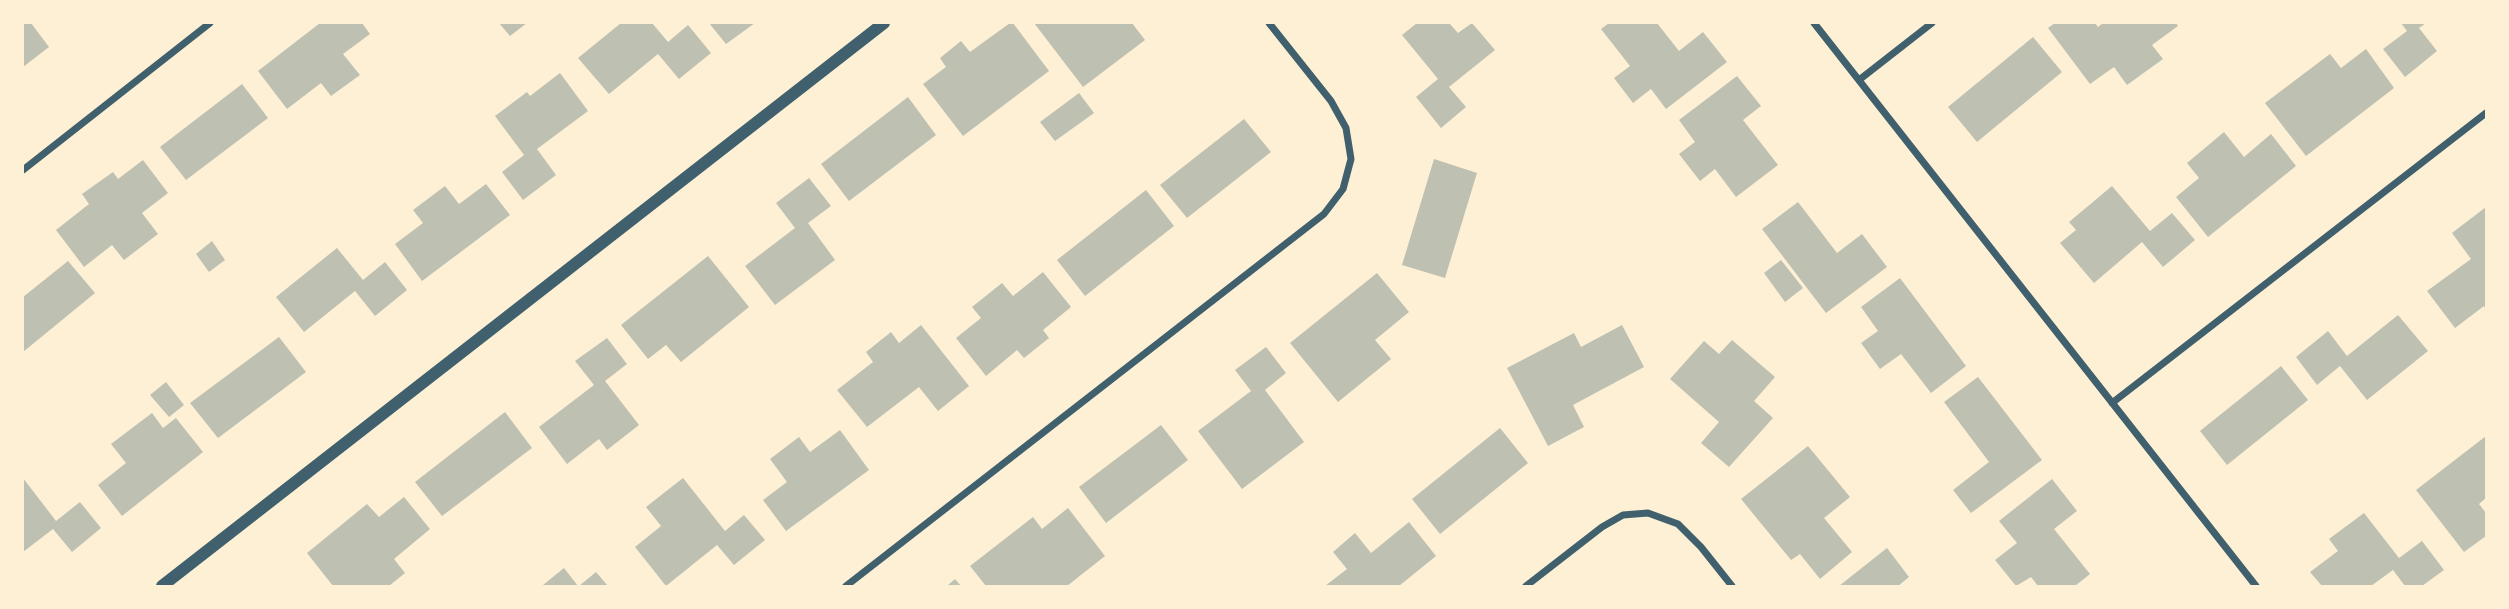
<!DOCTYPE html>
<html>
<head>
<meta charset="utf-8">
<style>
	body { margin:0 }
	#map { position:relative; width:2509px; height:609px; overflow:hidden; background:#fdf0d5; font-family:"Roboto Condensed",sans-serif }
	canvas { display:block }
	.frame { position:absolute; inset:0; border:24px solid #fdf0d5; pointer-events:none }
</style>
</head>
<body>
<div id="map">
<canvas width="2509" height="609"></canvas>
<div class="frame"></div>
</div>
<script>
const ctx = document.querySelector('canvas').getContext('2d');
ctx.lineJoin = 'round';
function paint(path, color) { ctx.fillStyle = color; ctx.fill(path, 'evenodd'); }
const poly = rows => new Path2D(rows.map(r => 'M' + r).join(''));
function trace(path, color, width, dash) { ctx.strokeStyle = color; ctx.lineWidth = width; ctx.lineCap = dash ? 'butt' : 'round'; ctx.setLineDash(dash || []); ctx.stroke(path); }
paint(poly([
	[23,23,31,23,49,47,23,67],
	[320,23,362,23,370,34,343,54,360,75,331,96,321,83,287,109,258,71],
	[499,23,527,23,510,36],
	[621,23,652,23,668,42,688,25,711,53,679,79,658,54,609,94,578,58],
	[709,23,755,23,726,44],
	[1010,23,1013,23,1049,71,963,136,923,84,946,67,940,58,961,41,970,52],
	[1034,23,1132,23,1145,40,1083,87],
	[1417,23,1449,23,1458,33,1472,23,1495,50,1449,87,1466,107,1441,128,1416,97,1438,79,1402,35],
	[1609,23,1657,23,1679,51,1703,32,1727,62,1666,109,1651,89,1633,103,1614,78,1630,66,1601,29],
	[2055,23,2095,23,2098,27,2103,23,2176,23,2178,26,2152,45,2163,59,2127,85,2114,67,2090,84,2048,28],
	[2401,23,2426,23,2419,28,2437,51,2405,77,2383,49,2407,31],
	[2033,37,2062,72,1977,142,1948,107],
	[2366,49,2394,88,2306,156,2265,103,2330,54,2341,68],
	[560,73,588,111,537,149,556,175,523,200,502,172,524,155,495,116,527,92,530,96],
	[1737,76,1761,106,1743,120,1778,165,1736,197,1715,169,1700,181,1679,154,1695,142,1679,120],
	[242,84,268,118,186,180,160,147],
	[1079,93,1094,113,1055,141,1040,122],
	[908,97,936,135,849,201,821,164],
	[1244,119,1271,152,1187,218,1160,185],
	[2224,132,2244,157,2271,134,2296,166,2208,237,2176,197,2199,178,2187,163],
	[1434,159,1477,173,1445,278,1402,265],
	[143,160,168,193,142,213,158,234,124,260,112,245,84,267,56,230,89,204,82,194,113,172,118,179],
	[809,178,831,206,808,223,835,260,775,305,745,266,795,228,776,203],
	[486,184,510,215,422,281,395,244,423,223,413,210,445,186,459,204],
	[2112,186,2150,231,2172,213,2195,240,2163,267,2142,242,2094,283,2060,243,2076,230,2069,222],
	[1146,190,1174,226,1085,296,1057,260],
	[1798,202,1837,253,1862,234,1887,267,1826,313,1762,229],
	[2486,207,2486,310,2484,306,2455,328,2427,291,2471,259,2452,233],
	[212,241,225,260,209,272,196,254],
	[337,248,363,280,385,262,407,290,375,316,355,291,304,332,276,297],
	[708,256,749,307,681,362,666,345,648,359,621,325],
	[1781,260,1803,288,1785,302,1764,273],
	[68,261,95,293,23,352,23,297],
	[1043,272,1071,307,1043,330,1049,338,1024,358,1017,350,986,376,956,338,981,318,972,307,1002,283,1013,296],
	[1377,273,1409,312,1375,340,1391,359,1338,402,1290,343],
	[1900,278,1966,366,1931,393,1901,354,1880,369,1861,343,1878,331,1861,307],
	[2398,315,2428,351,2367,400,2340,366,2317,385,2296,357,2328,331,2347,356],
	[921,325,969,386,938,411,919,387,867,427,837,390,873,362,866,352,891,332,899,343],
	[1622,325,1644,367,1573,405,1584,427,1548,446,1507,368,1574,333,1581,347],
	[279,337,306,372,218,438,190,403],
	[607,338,627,364,605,381,639,425,607,450,599,439,567,464,539,427,594,385,575,361],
	[1732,340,1775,377,1754,401,1773,418,1729,467,1701,443,1719,422,1670,379,1704,341,1719,354],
	[1266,347,1286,373,1265,390,1304,442,1242,489,1198,431,1251,391,1235,370],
	[2281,366,2308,400,2227,465,2200,431],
	[1978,377,2042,460,1971,513,1953,490,1989,462,1944,402],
	[166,382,184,405,169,417,150,395],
	[505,412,532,448,442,516,415,482],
	[152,413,163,428,176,418,203,452,122,516,98,485,126,463,111,444],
	[1161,425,1188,460,1106,523,1079,487],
	[1500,428,1528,463,1440,534,1412,499],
	[840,430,869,470,786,531,763,500,787,482,770,459,799,437,810,452],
	[2486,436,2486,498,2479,504,2486,513,2486,536,2464,552,2416,490],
	[1808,446,1850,497,1824,518,1852,552,1820,579,1800,554,1791,560,1741,499],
	[23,478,56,521,80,502,101,528,72,552,53,529,23,552],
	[683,478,725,531,744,515,765,540,734,565,717,545,666,586,635,547,661,526,646,507],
	[2052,479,2077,511,2054,529,2090,574,2075,586,2038,586,2031,577,2016,586,1995,560,2017,543,1999,521],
	[404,497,430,529,394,559,405,573,389,586,333,586,307,553,367,504,379,517],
	[1068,508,1105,556,1067,586,986,586,970,566,1033,517,1042,529],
	[2364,513,2399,558,2422,541,2444,570,2422,586,2405,586,2393,570,2371,586,2322,586,2310,572,2338,551,2329,539],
	[1409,522,1436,556,1399,586,1325,586,1347,569,1333,552,1355,533,1371,553],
	[1887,548,1909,577,1898,586,1839,586],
	[564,568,578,586,545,586,543,585],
	[596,572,608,586,579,586],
	[955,579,961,586,947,586]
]), '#bec0b2');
trace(poly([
	[1814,23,2256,586],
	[1859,80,1932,23],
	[23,170,210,23],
	[2112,403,2486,113],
	[846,586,1324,214,1343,189,1351,159,1346,128,1331,101,1269,23],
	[1526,586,1602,527,1623,515,1648,513,1678,524,1701,547,1732,586]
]), '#3f606c', 7);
trace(poly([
	[162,586,884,23]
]), '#3f606c', 12);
</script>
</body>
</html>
